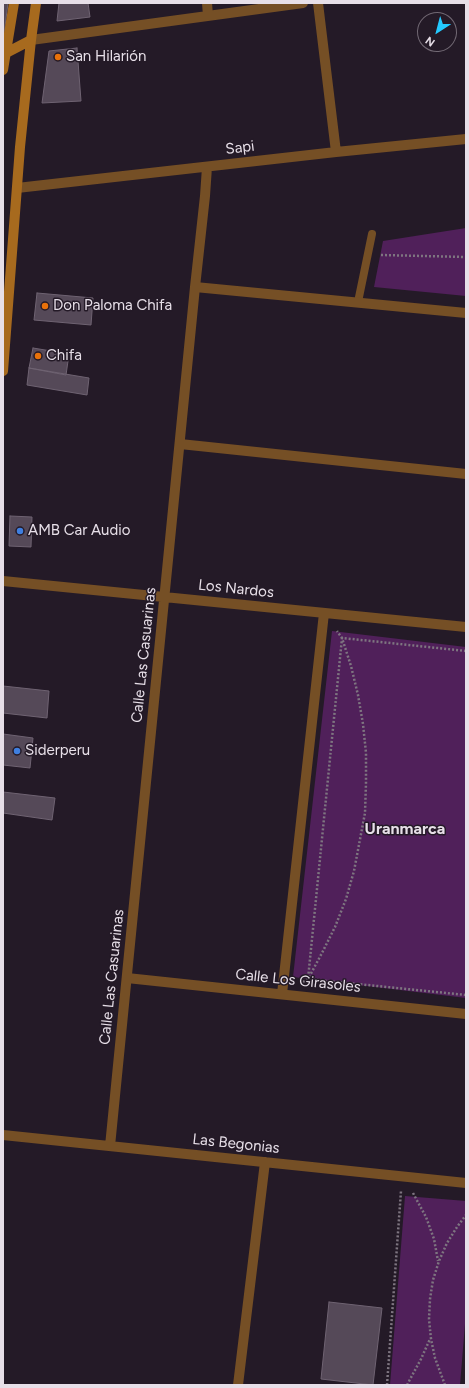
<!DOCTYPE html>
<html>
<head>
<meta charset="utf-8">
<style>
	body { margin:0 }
	#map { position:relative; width:469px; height:1388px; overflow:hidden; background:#241a27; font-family:Figtree,sans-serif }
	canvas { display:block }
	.frame { position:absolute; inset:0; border:4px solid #e7dfe8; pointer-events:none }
	.north { position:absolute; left:417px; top:12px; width:40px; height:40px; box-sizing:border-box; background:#241a27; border:1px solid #726974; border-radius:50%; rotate:216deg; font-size:11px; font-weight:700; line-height:16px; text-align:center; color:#e7dfe8 }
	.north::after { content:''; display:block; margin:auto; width:14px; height:18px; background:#24c9fe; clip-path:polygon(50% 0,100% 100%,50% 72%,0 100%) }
</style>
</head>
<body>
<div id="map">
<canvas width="469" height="1388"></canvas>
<div class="frame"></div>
<div class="north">N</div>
</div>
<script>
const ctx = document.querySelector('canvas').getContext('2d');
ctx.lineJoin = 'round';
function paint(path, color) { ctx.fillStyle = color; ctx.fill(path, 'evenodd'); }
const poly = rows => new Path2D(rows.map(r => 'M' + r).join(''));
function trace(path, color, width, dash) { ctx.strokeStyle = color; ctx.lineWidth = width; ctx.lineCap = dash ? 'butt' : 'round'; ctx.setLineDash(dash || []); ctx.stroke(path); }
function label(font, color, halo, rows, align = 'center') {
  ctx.font = font + ' Figtree,sans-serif'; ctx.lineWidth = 3; ctx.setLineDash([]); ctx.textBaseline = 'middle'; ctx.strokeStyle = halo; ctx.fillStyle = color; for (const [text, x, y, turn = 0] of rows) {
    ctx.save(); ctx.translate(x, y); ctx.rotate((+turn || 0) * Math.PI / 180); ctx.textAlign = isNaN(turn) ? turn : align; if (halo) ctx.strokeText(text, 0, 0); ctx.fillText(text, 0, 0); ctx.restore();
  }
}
paint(poly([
	[466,228,466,296,374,287,383,241],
	[332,631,466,647,466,998,293,977],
	[405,1196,466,1201,466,1312,460,1385,390,1385]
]), '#50205a');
const building = poly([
	[3,3,8,3,4,34,3,34,3,3],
	[59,3,88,3,90,17,57,21,59,3],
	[77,48,81,101,42,103,49,51,77,48],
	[37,293,93,298,91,325,34,320,37,293],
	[33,348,69,354,66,375,29,368,33,348],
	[29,368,89,378,87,395,27,385,29,368],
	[10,516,32,517,31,547,9,546,10,516],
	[3,686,49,691,47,718,3,713,3,686],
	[3,734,33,738,30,768,3,765,3,734],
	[3,792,55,798,52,820,3,813,3,792],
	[329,1302,382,1308,373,1385,321,1379,329,1302]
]);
paint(building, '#554958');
trace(building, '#6f6372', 1);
trace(poly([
	[381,255,466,257],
	[466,651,342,638,308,979,466,995],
	[303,982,308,979,322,953,335,927,346,899,354,871,365,813,366,783,366,753,363,724,358,695,351,666,342,638,337,631],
	[413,1193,426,1217,434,1239,438,1261],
	[387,1385,401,1191],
	[407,1385,421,1359,430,1339],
	[445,1385,435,1358,431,1339,429,1319,430,1299,433,1280,439,1261,447,1243,457,1227,466,1215]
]), '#7e7580', 2.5, [2, 2]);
trace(poly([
	[358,302,372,234]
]), '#754f25', 8);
trace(poly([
	[207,3,208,16],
	[318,3,336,152],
	[31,40,303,3],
	[17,188,336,152,466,139],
	[195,287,466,313],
	[180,444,466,474],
	[3,581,466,627],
	[127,978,466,1014],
	[282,994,324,613],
	[3,1135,466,1183],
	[110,1146,195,287,205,196,207,167],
	[238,1385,265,1162]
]), '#754f25', 10);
trace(poly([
	[3,53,6,53,31,40],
	[3,70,14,3],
	[3,371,20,147,31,40,36,3]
]), '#a76a1e', 10);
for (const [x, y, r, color] of [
	[58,57,4,"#e8710a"],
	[45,306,4,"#e8710a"],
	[38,356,4,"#e8710a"],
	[20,531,4,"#3f7fe0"],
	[17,751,4,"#3f7fe0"]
]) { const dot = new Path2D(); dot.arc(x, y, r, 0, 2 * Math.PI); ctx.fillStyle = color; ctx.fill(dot); trace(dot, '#241a27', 1.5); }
label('15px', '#e7dfe8', '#241a27', [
	["San Hilarión",66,57],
	["Don Paloma Chifa",53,306],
	["Chifa",46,356],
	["AMB Car Audio",28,531],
	["Siderperu",25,751]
], 'left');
label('15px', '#e7dfe8', '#241a27', [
	["Sapi",240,148,-7],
	["Los Nardos",236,589,6],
	["Calle Las Casuarinas",144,655,-84],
	["Calle Las Casuarinas",112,977,-84],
	["Calle Los Girasoles",298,981,6],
	["Las Begonias",236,1144,6]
]);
label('bold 16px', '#e7dfe8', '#241a27', [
	["Uranmarca",405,829]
]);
</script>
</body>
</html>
